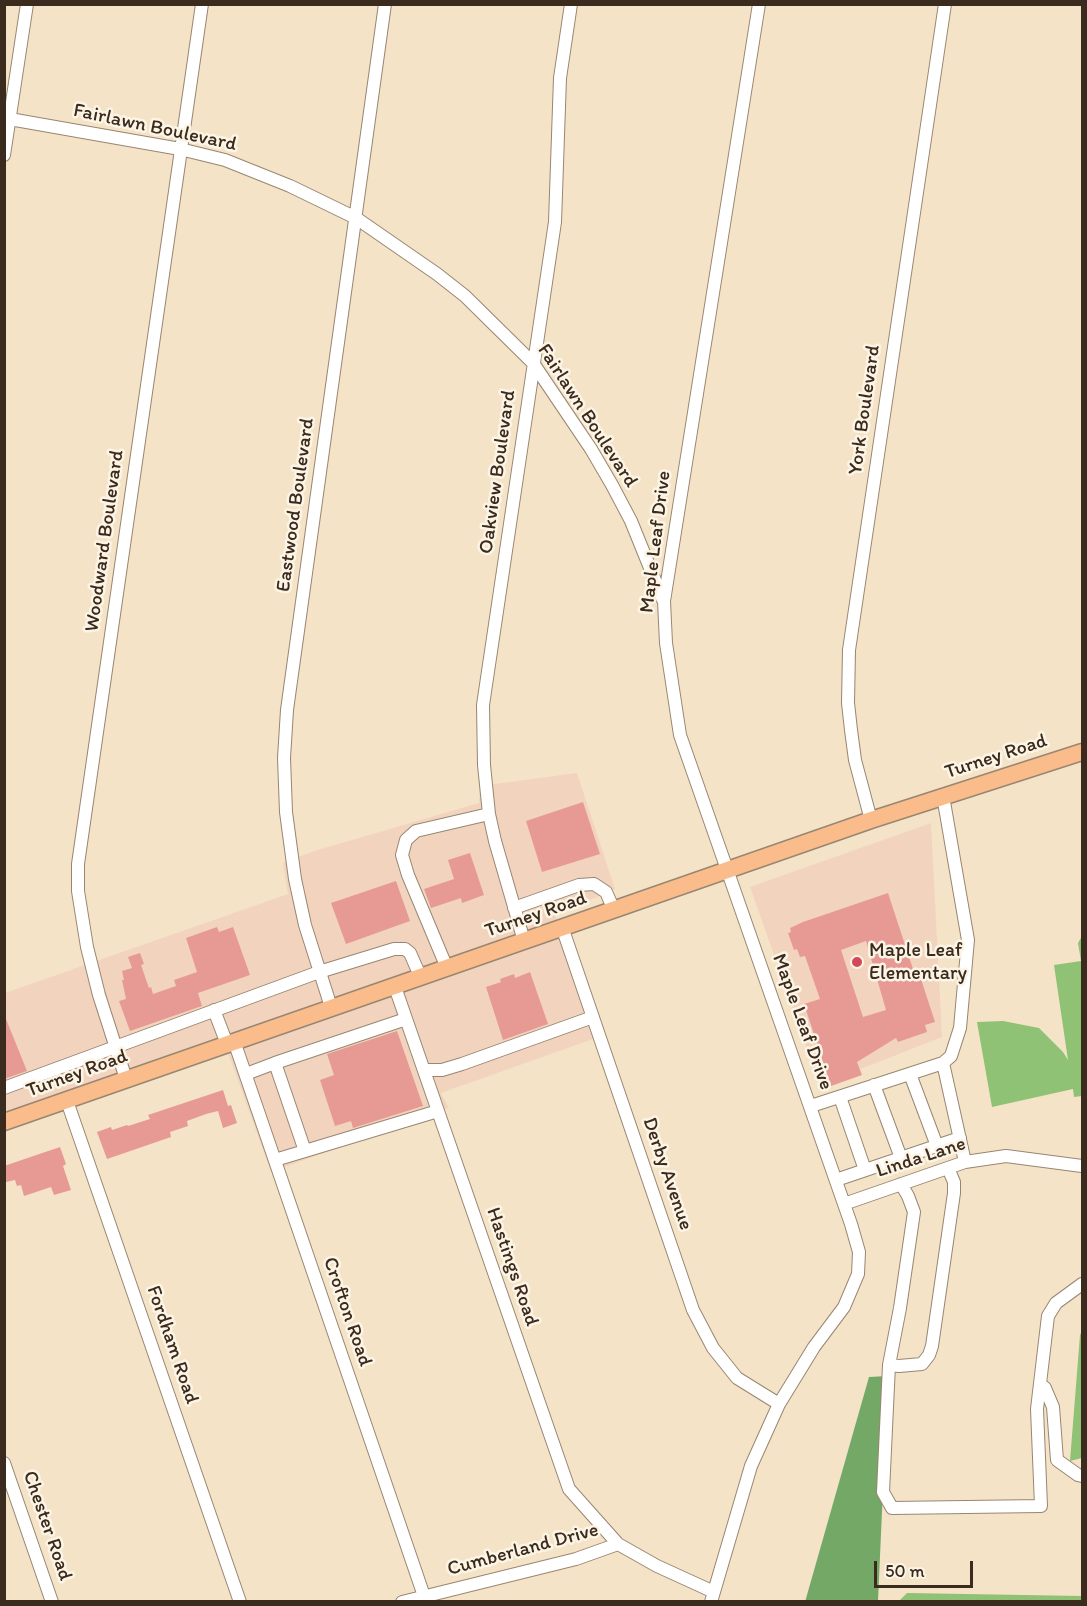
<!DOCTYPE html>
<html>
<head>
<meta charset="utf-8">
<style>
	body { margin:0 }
	#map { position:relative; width:1087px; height:1606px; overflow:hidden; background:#f4e3c7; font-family:Itim,sans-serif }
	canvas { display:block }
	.frame { position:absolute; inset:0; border:6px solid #3b2a1e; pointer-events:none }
	.scale { position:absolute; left:874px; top:1561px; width:99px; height:27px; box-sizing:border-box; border:3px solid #3b2a1e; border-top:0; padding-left:8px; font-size:18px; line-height:21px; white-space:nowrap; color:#3b2a1e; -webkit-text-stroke:4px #fcf5e5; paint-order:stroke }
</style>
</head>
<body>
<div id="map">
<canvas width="1087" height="1606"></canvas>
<div class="frame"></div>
<div class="scale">50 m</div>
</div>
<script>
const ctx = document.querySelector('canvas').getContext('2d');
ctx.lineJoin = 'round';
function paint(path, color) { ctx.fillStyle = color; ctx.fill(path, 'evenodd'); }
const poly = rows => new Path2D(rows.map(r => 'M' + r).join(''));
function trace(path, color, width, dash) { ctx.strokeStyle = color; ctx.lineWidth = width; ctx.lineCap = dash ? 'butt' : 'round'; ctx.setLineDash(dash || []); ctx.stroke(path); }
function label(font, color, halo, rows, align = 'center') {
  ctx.font = font + ' Itim,sans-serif'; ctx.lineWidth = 5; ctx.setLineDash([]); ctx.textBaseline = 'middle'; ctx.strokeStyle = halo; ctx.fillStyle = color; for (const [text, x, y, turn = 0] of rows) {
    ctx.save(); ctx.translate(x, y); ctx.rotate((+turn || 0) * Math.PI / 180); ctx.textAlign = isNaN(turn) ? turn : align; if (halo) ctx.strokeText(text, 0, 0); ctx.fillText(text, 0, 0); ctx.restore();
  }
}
paint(poly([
	[577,773,615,889,555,915,593,1039,441,1093,449,1108,271,1172,227,1050,5,1131,5,993,288,894,283,863,314,851,479,803,480,786],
	[931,823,942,1037,820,1085,750,887]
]), '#f2d4be');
paint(poly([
	[1082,936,1082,1096,1074,1097,1073,1089,992,1107,977,1022,1003,1021,1039,1028,1063,1052,1068,1060,1054,965,1081,961,1078,943],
	[1082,1331,1082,1458,1070,1461,1080,1335],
	[907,1593,1082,1596,1082,1601,899,1601]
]), '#8fc274');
paint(poly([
	[888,1376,878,1601,805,1602,869,1377]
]), '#73a866');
paint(poly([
	[583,802,600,854,542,872,526,821],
	[470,853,484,895,462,903,461,898,431,908,424,889,454,879,448,860],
	[396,881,410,921,346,944,331,903],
	[888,893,915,975,919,973,935,1022,925,1025,927,1032,898,1042,896,1038,857,1062,862,1075,831,1086,804,1004,820,999,805,956,800,957,797,949,794,950,788,933,791,932,790,928,803,922],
	[866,941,886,1010,863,1017,841,950],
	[217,927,219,932,233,927,250,975,198,993,202,1006,130,1031,119,1001,126,999,122,980,124,980,122,971,132,968,128,957,140,953,144,964,141,965,149,988,151,987,153,994,176,986,174,980,197,972,186,938],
	[530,972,548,1024,503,1040,486,987,501,982,500,979,514,974,515,978],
	[4,1014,27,1071,4,1079],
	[397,1031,423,1106,353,1128,351,1121,335,1126,320,1080,334,1075,327,1054],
	[223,1090,228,1106,231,1105,237,1123,223,1128,218,1111,206,1114,187,1121,188,1126,170,1132,171,1137,107,1159,97,1132,111,1127,112,1130,127,1125,128,1126,150,1119,148,1115],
	[60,1147,66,1164,63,1166,71,1190,54,1195,51,1187,24,1196,21,1185,17,1186,15,1180,6,1182,4,1166]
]), '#e79a93');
const minor = poly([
	[4,118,180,149,225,160,290,186,356,218,437,274,465,296,533,363,591,449,612,485,631,521,663,600],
	[4,155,27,4],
	[871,820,855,760,851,730,848,703,849,650,945,4],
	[514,908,579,885,594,884,606,892,614,910],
	[562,927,693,1310,713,1348,737,1378,779,1404],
	[524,941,495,841,489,814,484,765,483,705,555,222,560,78,571,4],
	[447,968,408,875,402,855,406,840,416,831,489,814],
	[395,987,569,1489,618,1544,657,1566,714,1592],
	[331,1007,305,925,295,879,286,812,284,758,287,710,385,4],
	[214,1010,227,1044],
	[234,1041,424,1596],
	[943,1063,965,1162],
	[424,1070,442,1070,462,1064,593,1017],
	[246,1074,275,1063],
	[910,1074,937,1146],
	[126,1079,99,995,87,947,78,891,78,864,202,4],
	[874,1085,901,1158],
	[4,1088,319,972,394,949,405,949,410,953,421,978],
	[840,1097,865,1170],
	[67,1101,240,1602],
	[811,1106,943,1063,951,1056,960,1028,968,940,943,796],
	[305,1151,275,1063,406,1019],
	[275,1160,438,1111],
	[836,1180,960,1138],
	[901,1184,908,1196,914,1212,900,1308,889,1365,899,1366,922,1364,929,1355,932,1346,954,1193,954,1182,948,1168],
	[844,1204,965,1162,1006,1156,1082,1166],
	[889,1365,883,1492,892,1508,1041,1506,1037,1409,1048,1316,1056,1303,1082,1284],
	[1040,1384,1045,1388,1053,1407,1057,1460,1078,1475,1082,1476],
	[4,1463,52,1602],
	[402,1602,576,1559,618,1544],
	[711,1602,751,1466,779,1404,814,1347,844,1307,858,1274,859,1252,851,1224,680,735,666,643,664,601,759,4]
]);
const major = poly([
	[4,1122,871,820,1082,752]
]);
trace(minor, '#988672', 14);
trace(major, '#988672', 19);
trace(minor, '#fff', 12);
trace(major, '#f9bc8a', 16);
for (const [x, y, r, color] of [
	[857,962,6,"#d1495b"]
]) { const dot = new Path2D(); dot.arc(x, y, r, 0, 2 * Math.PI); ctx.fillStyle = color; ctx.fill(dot); trace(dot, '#fcf5e5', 2); }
label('20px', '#3b2a1e', '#fcf5e5', [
	["Fairlawn Boulevard",155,128,12],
	["York Boulevard",865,410,-82],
	["Fairlawn Boulevard",587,416,57],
	["Oakview Boulevard",498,472,-82],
	["Eastwood Boulevard",296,505,-82],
	["Woodward Boulevard",105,541,-82],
	["Maple Leaf Drive",656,542,-83],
	["Turney Road",996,757,-18],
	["Turney Road",536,915,-19],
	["Maple Leaf Drive",802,1022,70],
	["Turney Road",77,1074,-20],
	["Linda Lane",921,1158,-18],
	["Derby Avenue",667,1174,71],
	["Hastings Road",512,1267,71],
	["Crofton Road",347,1312,71],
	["Fordham Road",172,1345,71],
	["Chester Road",47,1526,71],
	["Cumberland Drive",523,1550,-15]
]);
label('20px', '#3b2a1e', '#fcf5e5', [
	["Maple Leaf",869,951],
	["Elementary",869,974]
], 'left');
</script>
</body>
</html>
